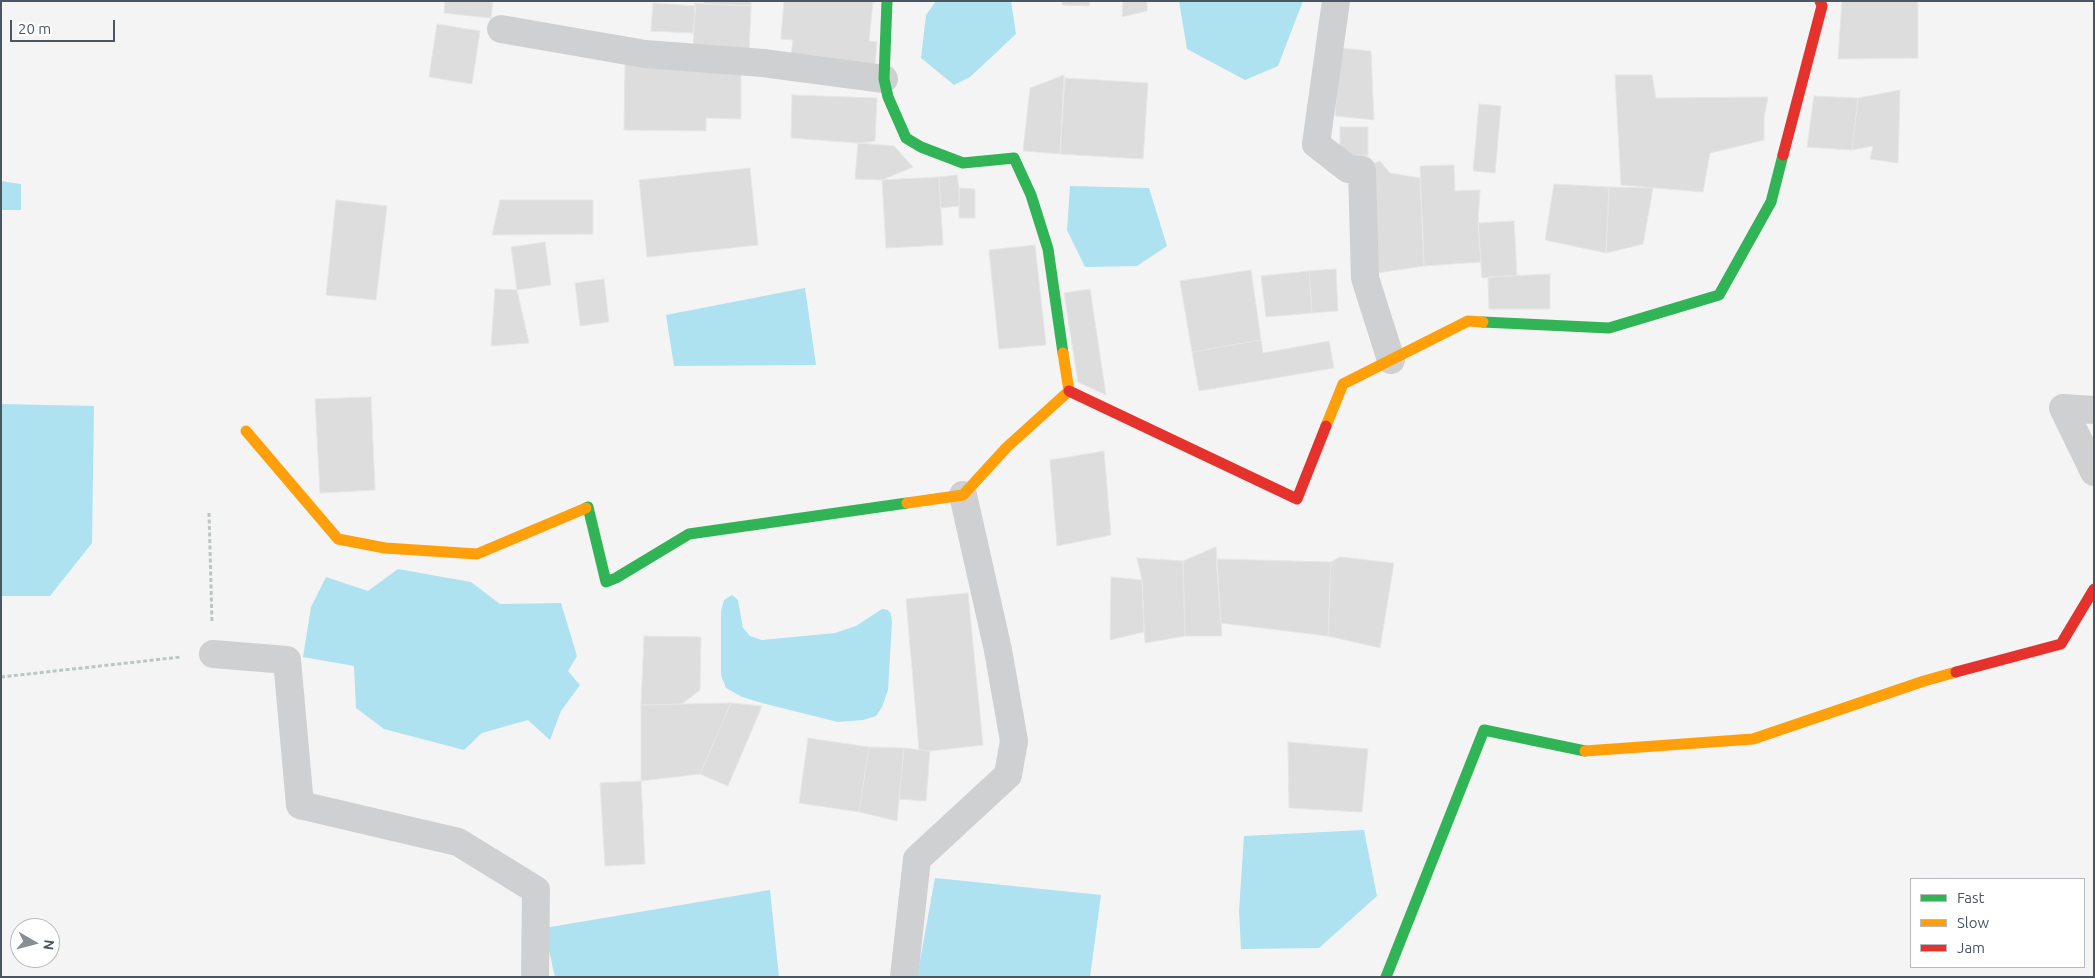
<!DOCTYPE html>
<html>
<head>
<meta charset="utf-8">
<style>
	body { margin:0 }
	#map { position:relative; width:2095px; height:978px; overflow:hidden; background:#f4f4f4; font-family:Ubuntu,sans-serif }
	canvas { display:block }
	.frame { position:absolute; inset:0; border:2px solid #4a5661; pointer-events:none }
	.legend { position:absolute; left:1910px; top:878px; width:175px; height:90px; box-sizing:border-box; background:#fff; border:1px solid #b7bbc0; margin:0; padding:6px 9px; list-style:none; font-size:15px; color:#4a5661 }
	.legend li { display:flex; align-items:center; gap:10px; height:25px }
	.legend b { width:25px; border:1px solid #b7bbc0 }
	.north { position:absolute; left:10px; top:918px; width:50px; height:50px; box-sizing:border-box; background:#fff; border:1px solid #b7bbc0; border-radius:50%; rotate:98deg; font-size:14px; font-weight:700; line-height:20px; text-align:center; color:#4a5661 }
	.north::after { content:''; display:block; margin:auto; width:18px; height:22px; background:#868d94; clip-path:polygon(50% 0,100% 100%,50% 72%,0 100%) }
	.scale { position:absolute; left:10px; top:20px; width:105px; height:22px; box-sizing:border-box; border:2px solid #4a5661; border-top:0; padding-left:6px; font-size:15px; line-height:18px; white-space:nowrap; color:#4a5661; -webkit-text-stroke:4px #fff; paint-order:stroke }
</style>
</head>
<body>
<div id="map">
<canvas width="2095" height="978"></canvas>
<div class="frame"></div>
<ul class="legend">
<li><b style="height:6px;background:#30b455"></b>Fast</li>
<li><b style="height:6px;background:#ff9f0a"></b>Slow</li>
<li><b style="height:6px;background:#e5322d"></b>Jam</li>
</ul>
<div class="north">N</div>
<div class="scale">20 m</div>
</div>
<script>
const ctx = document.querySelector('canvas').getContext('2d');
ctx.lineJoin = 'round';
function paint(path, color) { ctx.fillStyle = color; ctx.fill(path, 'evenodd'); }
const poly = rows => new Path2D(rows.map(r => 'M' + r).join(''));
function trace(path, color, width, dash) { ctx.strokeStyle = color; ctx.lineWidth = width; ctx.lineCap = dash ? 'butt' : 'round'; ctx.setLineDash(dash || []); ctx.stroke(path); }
paint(poly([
	[936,1,1011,1,1016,34,970,77,954,85,921,58,926,15],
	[1179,1,1303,1,1278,66,1245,80,1187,49],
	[1,181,21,184,21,210,1,210],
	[1070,186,1149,188,1167,246,1137,266,1085,267,1067,230],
	[805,288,816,365,674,366,666,315],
	[1,404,94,406,92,543,50,596,1,596],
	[398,569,471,582,500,604,561,603,577,656,568,671,580,685,561,711,550,740,528,720,482,733,464,750,384,729,356,708,354,666,303,657,311,607,326,577,368,591],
	[732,595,738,600,743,628,750,636,762,640,835,633,856,626,882,609,888,610,891,614,892,622,888,690,882,707,876,716,863,720,838,722,762,703,742,697,726,688,721,675,721,611,724,600],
	[1364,830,1377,896,1319,948,1241,949,1239,911,1244,836],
	[935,878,1101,895,1090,977,917,977],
	[770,890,779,977,555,977,544,928]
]), '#aee2f0');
const building = poly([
	[445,1,493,1,491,18,444,13,445,1],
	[704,1,751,1,751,6,704,4,704,1],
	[784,1,873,1,869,41,877,42,875,64,791,56,793,40,781,39,784,1],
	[1062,1,1090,1,1089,6,1062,5,1062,1],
	[1123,1,1147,1,1147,11,1122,17,1123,1],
	[1842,1,1918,1,1918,58,1838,59,1842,1],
	[653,3,696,6,693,33,651,31,653,3],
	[695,3,751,6,749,53,693,50,695,3],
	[437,24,480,31,472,84,429,77,437,24],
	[1340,48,1371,51,1374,120,1335,116,1340,48],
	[625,62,741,67,741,119,706,118,706,131,624,130,625,62],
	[1064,75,1060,154,1023,151,1030,88,1064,75],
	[1615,75,1652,75,1656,98,1768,97,1764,117,1764,140,1710,153,1703,192,1621,185,1615,75],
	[1065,78,1148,83,1143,159,1060,154,1065,78],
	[1900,90,1898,163,1870,159,1873,146,1852,150,1858,98,1900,90],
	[792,95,877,98,875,141,858,143,791,138,792,95],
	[1814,96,1858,98,1852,150,1807,147,1814,96],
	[1479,104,1501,106,1495,173,1473,171,1479,104],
	[1340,127,1368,127,1368,156,1340,156,1340,127],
	[858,143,894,146,913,167,882,180,855,179,858,143],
	[1380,161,1390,173,1420,178,1424,266,1377,273,1368,166,1380,161],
	[1454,165,1455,191,1480,190,1478,223,1481,262,1424,266,1420,166,1454,165],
	[750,168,758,245,647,257,639,180,750,168],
	[957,175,959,188,959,206,941,208,939,177,957,175],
	[939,177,943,245,886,248,882,180,939,177],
	[1554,184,1609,187,1606,253,1545,240,1554,184],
	[1609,187,1653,188,1643,244,1606,253,1609,187],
	[959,188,975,189,975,218,959,218,959,188],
	[336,200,387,206,376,300,326,295,336,200],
	[500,200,593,200,593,234,492,235,500,200],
	[1514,221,1517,275,1482,278,1478,223,1514,221],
	[545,242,551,285,517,290,511,247,545,242],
	[1035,245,1046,345,999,349,989,250,1035,245],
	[1336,269,1338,311,1312,313,1309,271,1336,269],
	[1251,270,1261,340,1192,352,1180,281,1251,270],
	[1309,271,1312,313,1266,317,1261,276,1309,271],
	[1550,274,1550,309,1489,309,1488,277,1550,274],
	[604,279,609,322,580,326,575,283,604,279],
	[495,289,517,290,529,343,491,346,495,289],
	[1090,289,1106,395,1078,382,1064,293,1090,289],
	[1261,340,1263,353,1329,341,1334,368,1199,391,1192,352,1261,340],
	[371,397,375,490,320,493,315,399,371,397],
	[1104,451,1111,535,1057,546,1050,460,1104,451],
	[1216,547,1222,636,1185,636,1183,561,1216,547],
	[1340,557,1394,563,1380,648,1328,636,1331,562,1340,557],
	[1137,558,1183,561,1185,636,1145,643,1142,580,1137,558],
	[1216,559,1331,562,1328,636,1221,623,1216,559],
	[1111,577,1142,580,1144,632,1110,640,1111,577],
	[968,593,983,745,930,751,919,750,906,599,968,593],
	[644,636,701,637,700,690,682,704,641,705,644,636],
	[731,703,700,774,641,781,641,705,731,703],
	[731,703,762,706,728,786,700,774,731,703],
	[808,738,869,747,859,812,799,803,808,738],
	[1288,742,1368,749,1362,812,1289,808,1288,742],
	[869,747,904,748,897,821,859,812,869,747],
	[904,748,930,751,926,801,899,799,904,748],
	[641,781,645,864,605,866,600,783,641,781]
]);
paint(building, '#ddddde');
trace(building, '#e5e6e7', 1);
trace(poly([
	[209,513,212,622],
	[1,677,181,657]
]), '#bcc7c4', 3, [4, 2.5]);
trace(poly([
	[1336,1,1316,144,1348,169,1362,170,1365,278,1391,360],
	[501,29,645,54,763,63,884,79],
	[2094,410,2063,408,2094,472],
	[213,654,287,660,300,805,458,842,536,890,535,977],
	[904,977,917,859,1008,775,1014,741,998,650,963,495]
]), '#ced0d2', 28);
trace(poly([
	[887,1,884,79,888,97,906,138,921,147,963,163,1014,158,1031,195,1048,249,1063,353],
	[1483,322,1609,328,1719,295,1771,202,1783,155],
	[586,508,588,507,606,582,616,578,689,534,907,503],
	[1386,977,1484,730,1585,751]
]), '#30b455', 11);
trace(poly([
	[1326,426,1343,384,1468,321,1483,322],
	[246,431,338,539,385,548,477,554,586,508],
	[907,503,963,495,1007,447,1069,391,1063,353],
	[1585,751,1753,739,1924,681,1956,672]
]), '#ff9f0a', 11);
trace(poly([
	[1783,155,1822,6,1820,1],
	[1069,391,1297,499,1326,426],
	[1956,672,2061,644,2094,589]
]), '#e5322d', 11);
</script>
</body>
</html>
